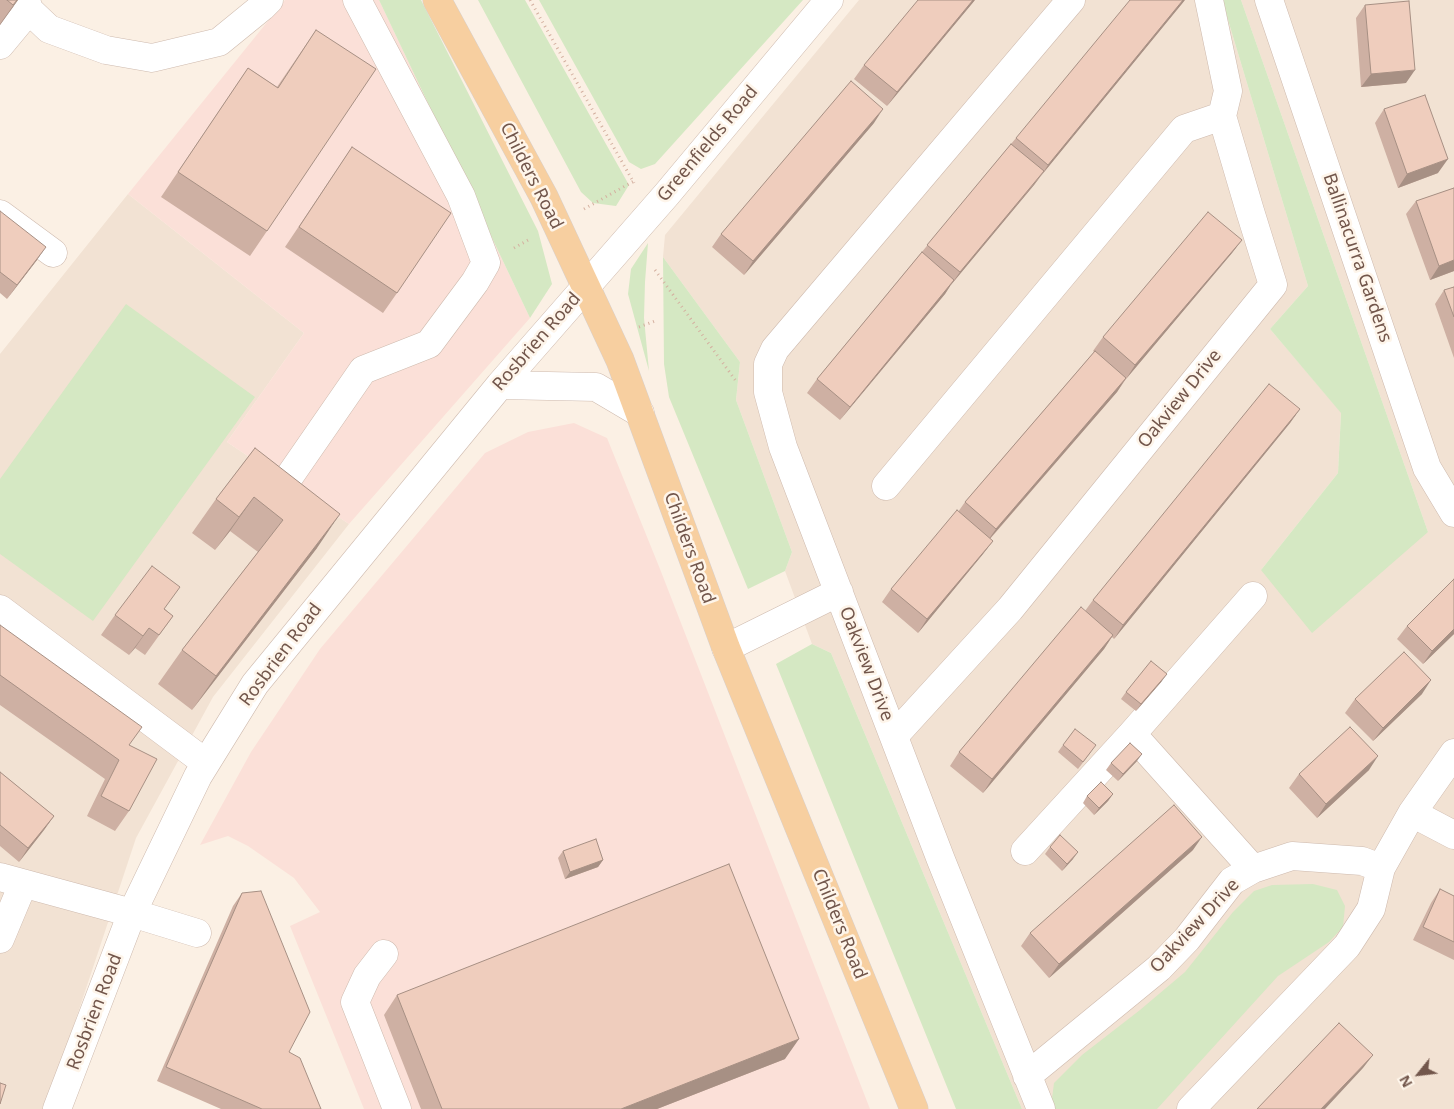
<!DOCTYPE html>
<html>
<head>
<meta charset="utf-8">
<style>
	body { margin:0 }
	#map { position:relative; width:1454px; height:1109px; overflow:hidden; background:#fbf0e4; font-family:"Noto Sans",sans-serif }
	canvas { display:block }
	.north { position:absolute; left:1394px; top:1049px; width:50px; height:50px; -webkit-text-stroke:4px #fef5ea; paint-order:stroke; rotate:241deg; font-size:14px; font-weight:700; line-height:20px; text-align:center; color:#72564b }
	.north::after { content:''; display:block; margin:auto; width:18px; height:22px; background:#72564b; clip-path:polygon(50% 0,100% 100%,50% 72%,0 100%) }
</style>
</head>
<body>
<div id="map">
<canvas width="1454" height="1109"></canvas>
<div class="north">N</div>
</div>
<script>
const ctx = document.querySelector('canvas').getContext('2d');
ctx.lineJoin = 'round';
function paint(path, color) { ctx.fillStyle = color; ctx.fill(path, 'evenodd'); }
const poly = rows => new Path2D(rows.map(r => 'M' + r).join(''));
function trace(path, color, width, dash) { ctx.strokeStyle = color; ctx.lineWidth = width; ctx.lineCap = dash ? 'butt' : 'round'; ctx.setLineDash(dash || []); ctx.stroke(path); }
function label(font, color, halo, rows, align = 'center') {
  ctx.font = font + ' "Noto Sans",sans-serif'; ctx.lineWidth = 5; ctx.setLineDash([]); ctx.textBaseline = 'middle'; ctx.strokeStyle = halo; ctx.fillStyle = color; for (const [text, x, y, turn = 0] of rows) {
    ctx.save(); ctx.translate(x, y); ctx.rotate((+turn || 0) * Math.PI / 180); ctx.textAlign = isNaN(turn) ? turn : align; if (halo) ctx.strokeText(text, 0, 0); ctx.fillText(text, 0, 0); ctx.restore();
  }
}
paint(poly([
	[859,0,1222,0,1308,286,1270,329,1341,412,1338,473,1261,570,1428,532,1241,0,1454,0,1454,1109,1022,1109,831,653,812,644,785,571,792,552,736,400,740,362,663,257,665,235],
	[128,194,304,333,227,442,349,524,213,697,136,838,46,1109,0,1109,0,354]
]), '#f2e2d3');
paint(poly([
	[285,0,379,0,530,318,349,524,227,442,304,333,128,194],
	[574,423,607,438,660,569,870,1109,364,1109,290,926,320,912,294,878,248,846,228,836,200,845,251,752,320,649,485,453,528,432]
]), '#fbe0d8');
paint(poly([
	[379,0,421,0,538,231,552,284,530,318],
	[478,0,525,0,629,185,616,206,593,203,581,192],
	[539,0,803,0,655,164,641,169,629,162],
	[1222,0,1241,0,1428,532,1312,633,1261,570,1338,473,1341,413,1270,329,1308,286],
	[648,243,645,282,644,318,649,371,628,294,631,269],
	[663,257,740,362,736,400,792,552,785,571,748,589,669,397,664,364],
	[126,304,255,397,93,621,0,554,0,479],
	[812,644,831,653,1022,1109,956,1109,776,664],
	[1313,884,1337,890,1345,906,1343,927,1329,942,1278,976,1157,1109,1053,1109,1051,1106,1054,1083,1082,1055,1140,1010,1185,972,1233,912,1254,891,1272,885]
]), '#d5e8c3');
const minor = poly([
	[26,0,29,10,49,29,106,50,152,58,219,42,262,7,269,0],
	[1269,0,1427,468,1454,513],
	[0,45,29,10],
	[0,214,53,253],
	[500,385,596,387,640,413],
	[289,477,363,370,429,344,475,282,486,263,461,196,357,0],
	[886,486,1184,129,1222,116],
	[0,609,206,763],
	[726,648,839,592],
	[1132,734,1253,869],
	[894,736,1010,609,1273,285,1250,211,1222,116,1228,91,1209,0],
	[1412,813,1454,835],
	[1025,851,1132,734,1253,596],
	[0,877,132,913,197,933],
	[0,939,23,884],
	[384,954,367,976,355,1002,397,1109],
	[1027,1076,1159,968,1187,939,1232,881,1253,869,1292,856,1362,861,1381,868],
	[57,1109,132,913,198,776,255,684,500,385,667,194,829,0],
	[1041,1109,941,860,783,447,768,392,768,364,775,349,1071,0],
	[1191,1109,1347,946,1371,909,1381,868,1412,813,1454,753]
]);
const major = poly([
	[437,0,544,197,620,360,726,648,914,1109]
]);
trace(minor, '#cebaae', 29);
trace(major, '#d8d0cd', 29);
trace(poly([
	[530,0,634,183],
	[584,209,634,181],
	[514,248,530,239],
	[655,270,736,381],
	[639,327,655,321]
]), '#d4b0a0', 3, [1, 4]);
trace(minor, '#fff', 28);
trace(major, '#f7cfa0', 28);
paint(poly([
	[0,0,18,0,0,25],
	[975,0,887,106,854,79,864,65],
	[1185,0,1040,177,1034,185,950,286,945,294,840,420,807,393,817,379,1016,138],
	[1365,5,1406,83,1361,87,1356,18],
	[316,30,267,231,250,256,161,197,248,68,277,87],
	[1384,109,1438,173,1398,188,1375,123],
	[874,123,744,275,712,247,721,234],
	[352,147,397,293,383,313,285,247],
	[1454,188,1454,271,1430,280,1406,214,1416,201],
	[0,211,37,260,7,299,0,293],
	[1242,240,1232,253,1126,379,1117,392,990,539,993,541,983,554,918,633,882,602,891,589,958,512,965,502,1094,352,1093,351,1103,337],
	[1454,287,1454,358,1435,304,1444,290],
	[1300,409,1290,423,1114,639,1112,637,1104,649,983,793,950,766,959,752,1085,611,1093,600],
	[255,448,317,548,192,710,158,684,182,650,258,552,230,531,215,550,192,533,216,499],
	[165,609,173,616,145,655,135,648,129,655,101,635,115,615],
	[0,625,129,745,129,811,115,831,87,816,105,779,0,705],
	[1407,626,1454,634,1423,664,1397,639],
	[1162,681,1136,711,1121,699,1126,692],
	[1422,694,1373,741,1345,713,1355,699],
	[1063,745,1091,752,1078,769,1058,752],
	[1137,761,1118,781,1106,770,1111,763],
	[1369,770,1317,818,1289,788,1299,774],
	[0,772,54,816,44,830,19,862,0,846],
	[1113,794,1108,801,1094,815,1083,803,1087,796],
	[1050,847,1073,859,1062,871,1045,854],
	[1193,850,1049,978,1021,946,1030,933],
	[563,851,603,860,598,867,565,879,558,858],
	[1440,889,1454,896,1454,960,1413,940,1431,903],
	[242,893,289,1052,321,1109,221,1109,157,1081,233,906],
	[397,995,785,1059,657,1109,421,1109,384,1015]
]), '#ceb0a3');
paint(poly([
	[17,0,18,0,0,25,0,24],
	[973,0,975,0,887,106,897,92],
	[1183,0,1185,0,1040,177,1034,185,950,286,960,272,1043,173,1048,165],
	[1415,70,1406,83,1361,87,1371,74],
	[883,109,874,123,744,275,753,261],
	[1448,159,1438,173,1398,188,1407,174],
	[1242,240,1232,253,1126,379,1135,365],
	[46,247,37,260,7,299,17,285],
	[1454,260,1454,271,1430,280,1439,266],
	[954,280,945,294,840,420,850,407],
	[1126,378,1117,392,986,543,996,529],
	[1300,409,1290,423,1114,639,1123,625],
	[254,497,230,531,215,550,239,517],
	[340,514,317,548,192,710,216,676],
	[993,541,983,554,918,633,927,619],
	[149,628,135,648,129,655,143,636],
	[1454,629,1454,634,1423,664,1432,651],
	[1113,635,1104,649,983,793,992,779],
	[1167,674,1162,681,1136,711,1141,704],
	[1431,680,1422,694,1373,741,1383,728],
	[1142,754,1137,761,1118,781,1123,774],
	[1378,756,1369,770,1317,818,1326,804],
	[1113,794,1108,801,1094,815,1099,808],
	[54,816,44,830,19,862,28,848],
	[1202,837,1193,850,1049,978,1059,964],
	[1078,852,1073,859,1062,871,1067,864],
	[603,860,598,867,565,879,570,872],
	[799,1039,785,1059,657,1109,621,1109],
	[1373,1055,1363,1068,1325,1109,1321,1109]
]), '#a79084');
const building = poly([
	[7,0,17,0,13,5,7,0],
	[918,0,973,0,897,92,864,65,918,0],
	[1130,0,1183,0,1048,165,1016,138,1130,0],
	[1409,1,1415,70,1371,74,1365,5,1409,1],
	[316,30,376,69,267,231,178,172,248,68,278,88,316,30],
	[851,81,883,109,753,261,721,234,851,81],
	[1425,95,1448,159,1407,174,1384,109,1425,95],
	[1011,144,1044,171,960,272,927,245,1011,144],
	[352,147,451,213,397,293,299,227,352,147],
	[1454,188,1454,260,1439,266,1416,201,1454,188],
	[0,211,46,247,17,285,0,272,0,211],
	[1208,212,1242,240,1135,365,1103,337,1208,212],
	[922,252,954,280,850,407,817,379,922,252],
	[1454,287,1454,317,1444,290,1454,287],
	[1095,351,1126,378,996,529,965,502,1095,351],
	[1269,384,1300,409,1123,625,1093,600,1269,384],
	[255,448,340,514,216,676,182,650,283,520,254,497,239,517,216,499,255,448],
	[957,510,993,541,927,619,891,589,957,510],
	[152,566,180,587,164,609,173,616,159,635,149,628,143,636,115,615,152,566],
	[1454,579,1454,629,1432,651,1407,626,1454,579],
	[1081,607,1113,635,992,779,959,752,1081,607],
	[0,625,142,727,129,745,157,759,129,811,101,796,119,760,0,675,0,625],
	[1404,652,1431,680,1383,728,1355,699,1404,652],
	[1151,661,1167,674,1141,704,1126,692,1151,661],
	[1350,727,1378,756,1326,804,1299,774,1350,727],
	[1075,729,1096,745,1083,762,1063,745,1075,729],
	[1130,743,1142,754,1123,774,1111,763,1130,743],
	[0,772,54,816,28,848,0,825,0,772],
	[1101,782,1113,794,1099,808,1087,796,1101,782],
	[1174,805,1202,837,1059,964,1030,933,1174,805],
	[1060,835,1078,852,1067,864,1050,847,1060,835],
	[596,839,603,860,570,872,563,851,596,839],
	[729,864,799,1039,621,1109,442,1109,397,995,729,864],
	[1440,889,1454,896,1454,942,1423,927,1440,889],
	[261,891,310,1012,289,1052,300,1058,321,1109,262,1109,166,1067,242,893,261,891],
	[1339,1023,1373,1055,1321,1109,1257,1109,1339,1023],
	[0,1083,6,1085,0,1104,0,1083]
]);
paint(building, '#efcdbd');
trace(building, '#a79084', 1);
label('18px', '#72564b', '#fef5ea', [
	["Greenfields Road",708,144,-50],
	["Childers Road",531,176,63],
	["Ballinacurra Gardens",1357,258,71],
	["Rosbrien Road",537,342,-49],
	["Oakview Drive",1180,399,-51],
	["Childers Road",689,548,70],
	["Rosbrien Road",281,655,-53],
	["Oakview Drive",866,664,69],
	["Childers Road",839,924,68],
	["Oakview Drive",1195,926,-47],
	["Rosbrien Road",95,1012,-69]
]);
</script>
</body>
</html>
